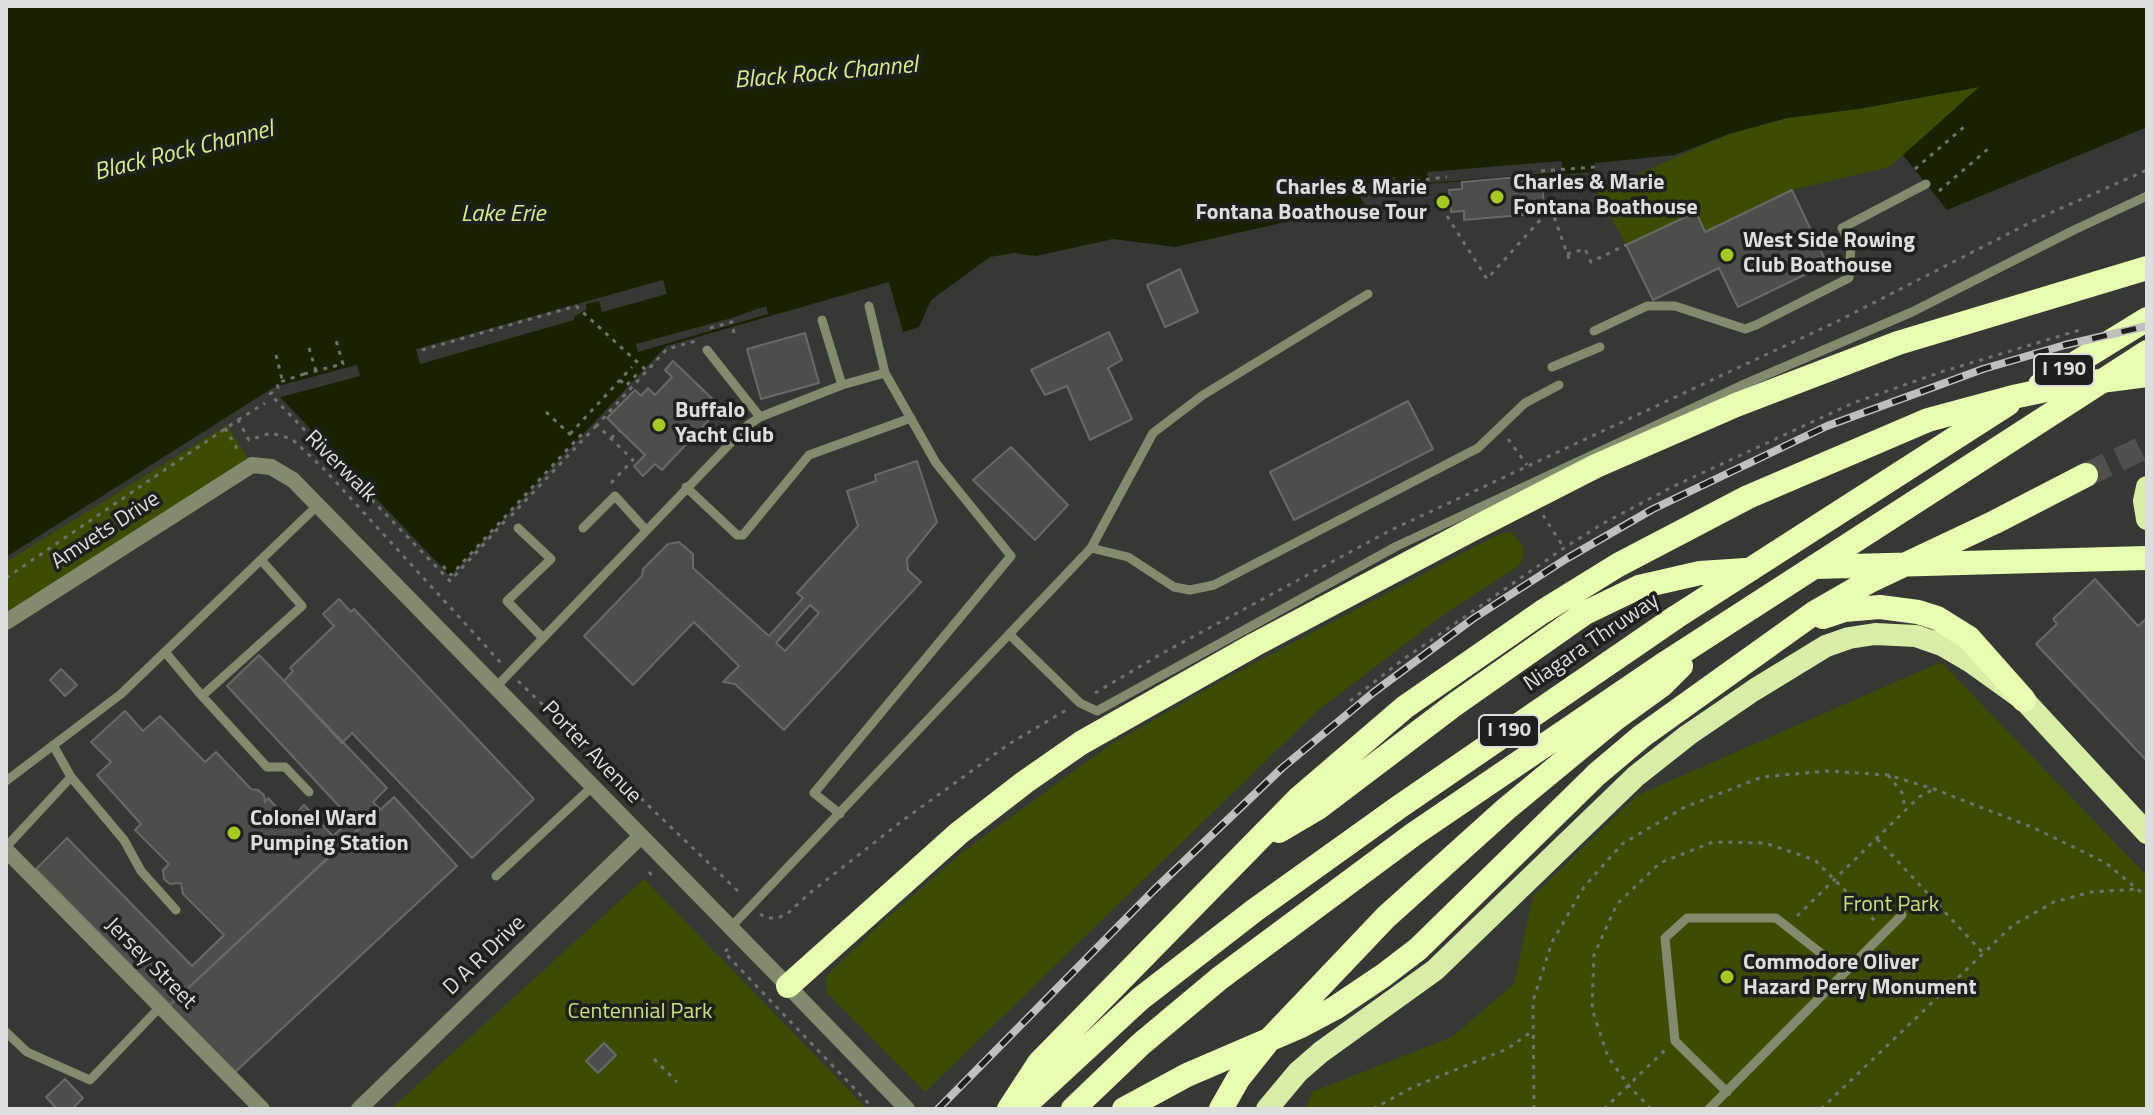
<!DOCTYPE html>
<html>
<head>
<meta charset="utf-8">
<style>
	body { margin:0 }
	#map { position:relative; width:2153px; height:1115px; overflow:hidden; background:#373834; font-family:"Titillium Web",sans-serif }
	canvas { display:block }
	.frame { position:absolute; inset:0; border:8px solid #dedfdc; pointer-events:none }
</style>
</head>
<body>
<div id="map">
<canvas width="2153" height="1115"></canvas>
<div class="frame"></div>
</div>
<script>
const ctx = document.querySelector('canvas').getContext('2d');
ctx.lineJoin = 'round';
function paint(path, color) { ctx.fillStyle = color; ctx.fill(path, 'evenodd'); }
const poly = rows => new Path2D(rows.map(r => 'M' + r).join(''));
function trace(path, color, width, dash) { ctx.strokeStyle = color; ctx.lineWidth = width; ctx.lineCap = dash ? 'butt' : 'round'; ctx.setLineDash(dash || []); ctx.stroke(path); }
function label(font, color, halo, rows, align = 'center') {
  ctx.font = font + ' "Titillium Web",sans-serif'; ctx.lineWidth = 7; ctx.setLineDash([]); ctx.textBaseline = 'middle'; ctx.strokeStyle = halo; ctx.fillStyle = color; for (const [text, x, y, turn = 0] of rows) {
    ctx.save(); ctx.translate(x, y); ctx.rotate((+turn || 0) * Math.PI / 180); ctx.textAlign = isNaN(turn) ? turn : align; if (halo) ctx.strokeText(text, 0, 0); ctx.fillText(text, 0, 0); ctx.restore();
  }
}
paint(poly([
	[1981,87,1889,167,1792,190,1705,232,1695,212,1626,245,1597,192,1729,134,1787,118,1858,109],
	[227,425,252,465,6,622,6,562],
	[1511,532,1523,546,1524,553,1520,565,1443,615,1317,711,925,1092,827,993,825,979,829,973,878,926,960,854,1110,745,1230,676,1476,546,1502,533],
	[1941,662,2147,876,2147,1109,1306,1109,1312,1092,1452,1037,1514,984,1533,896,1636,796],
	[644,879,867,1109,391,1109]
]), '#3c4c02');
paint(poly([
	[6,6,2147,6,2147,127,1947,210,1903,155,1979,87,1858,109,1787,118,1729,134,1675,155,1595,163,1595,172,1397,186,1395,177,1353,187,1365,204,1175,247,1113,239,1036,256,1014,253,990,257,931,300,919,327,903,332,889,282,666,346,450,576,280,397,359,376,357,365,274,387,6,557]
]), '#192200');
paint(poly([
	[1562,161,1563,172,1428,183,1427,172],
	[663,280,667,294,602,312,599,301,586,304,587,309,574,317,574,320,420,364,416,349],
	[766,306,768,314,638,352,636,344,732,318],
	[357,365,360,376,280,397,277,394,355,373,354,370,274,392,271,389]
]), '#373834');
const building = poly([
	[1530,176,1531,184,1542,183,1544,204,1531,205,1532,214,1464,220,1464,211,1451,212,1449,190,1462,189,1462,182,1530,176],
	[1792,190,1827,264,1738,307,1719,268,1653,300,1626,245,1696,212,1705,232,1792,190],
	[1180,269,1198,312,1165,327,1147,285,1180,269],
	[1109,332,1122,360,1108,368,1132,419,1090,440,1067,386,1045,395,1031,370,1109,332],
	[805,333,819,383,761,399,747,349,805,333],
	[673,361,721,407,662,470,655,464,643,476,634,466,645,455,607,418,635,390,641,396,648,388,655,395,672,377,665,370,673,361],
	[1408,401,1433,449,1294,520,1270,472,1408,401],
	[1011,447,1068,505,1035,540,973,480,1011,447],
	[917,461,937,522,907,559,908,570,921,582,784,730,735,684,723,682,739,666,694,622,633,685,584,636,642,576,643,569,668,544,679,542,693,554,693,568,769,636,803,598,797,593,858,526,847,491,876,481,875,475,917,461],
	[810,605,819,613,785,651,776,643,810,605],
	[2095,579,2138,626,2147,618,2147,761,2036,644,2057,624,2053,619,2095,579],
	[339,599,351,612,354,609,534,799,472,858,352,733,342,743,284,681,293,671,290,668,334,626,323,614,339,599],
	[259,655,387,788,373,802,380,809,170,1005,36,869,67,838,192,966,224,935,183,894,181,883,170,884,164,879,163,870,169,864,135,830,141,824,97,775,111,762,91,742,125,711,143,731,160,716,205,762,216,752,251,789,258,790,264,795,265,802,268,798,289,821,304,805,333,836,351,819,227,686,259,655],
	[61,669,77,685,65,696,50,680,61,669],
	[394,797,457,866,232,1075,168,1007,394,797],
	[604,1043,616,1055,598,1073,586,1061,604,1043],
	[65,1079,83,1098,72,1109,57,1109,46,1097,65,1079]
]);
paint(building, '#4c4e49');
trace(building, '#696a66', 2);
trace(poly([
	[2086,475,2147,446]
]), '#50514d', 24, [24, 12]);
trace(poly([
	[1915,169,1965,126],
	[1541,171,1595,167],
	[1396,183,1447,177],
	[1939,191,1988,149],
	[1447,216,1487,279,1551,208,1569,259],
	[1567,254,1585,249,1591,262,1626,245],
	[710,328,732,322,734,333],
	[309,348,316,371],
	[422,350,576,306,647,371],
	[276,355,282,379],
	[304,374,277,383,278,388,270,394,450,581,505,521],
	[304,374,343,364,335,337],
	[620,380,626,386,637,374,641,377],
	[546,412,575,439],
	[238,420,265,403],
	[225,428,239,452],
	[570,434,632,367],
	[611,438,620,431],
	[1508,439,1527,465],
	[611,483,633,460,597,425,667,349,696,341],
	[1543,515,1564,548],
	[511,516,597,425],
	[443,566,451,575,578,438,583,433,585,435],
	[6,578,238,420,249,440,271,433,292,439,323,468,502,664],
	[518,681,741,894],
	[1095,693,1161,654,1389,531,1838,321,2039,218,2147,170],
	[1350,701,1401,661,1564,548,1602,524,1672,487,1853,403,1941,372,2083,329],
	[1888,775,1903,794,1905,810],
	[1877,839,1983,953],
	[649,872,655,879],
	[760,914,767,918,777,918,787,914,811,892,902,821,1009,744,1068,709],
	[1797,916,1919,797,1934,789],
	[728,949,724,952,874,1109],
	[654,1059,677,1082],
	[1373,1109,1413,1087,1507,1049,1531,1032],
	[1534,1109,1533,1001,1552,942,1584,887,1622,844,1685,807,1762,777,1826,771,1888,775,1934,789,2034,828,2106,863,2147,897],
	[1604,1109,1665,1050],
	[1651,1109,1629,1086,1608,1057,1592,1009,1594,955,1617,904,1660,863,1713,842,1765,843,1815,860,1876,922],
	[1821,1109,2013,925,2054,902,2091,892,2139,889]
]), '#71726f', 3, [4, 6]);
trace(poly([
	[822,320,842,385],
	[1594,331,1647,306,1675,306,1745,329,1756,325,1849,278,1851,245,1842,228,1926,184],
	[707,350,760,417],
	[1552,367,1600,347],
	[686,487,737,535,743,535,809,455,911,418],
	[518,528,551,559,507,601,543,638],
	[583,528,615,496,646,530],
	[1091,548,1153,433,1203,395,1368,294],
	[1009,634,1080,703,1097,711,1397,546,1740,386,1912,312,2076,229,2147,196],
	[165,652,202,696,302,606,262,561],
	[496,687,748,425,760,417,842,385,885,373,869,306],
	[202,696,267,767,285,767,309,792],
	[71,777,124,840,141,871,176,910],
	[6,781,121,694,318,505],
	[840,814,814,793,1011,556,936,463,885,373],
	[6,847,71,777,53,745],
	[496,876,593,786],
	[731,927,1091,548,1128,557,1174,587,1190,590,1214,585,1478,448,1525,403,1559,385],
	[6,1032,27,1052,90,1080,161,1006],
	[1727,1092,1675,1041,1665,938,1687,918,1776,918,1845,972],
	[1709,1109,1902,915]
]), '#818b6d', 9);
trace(poly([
	[6,622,252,465,271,467,293,480,788,986],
	[6,850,262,1109],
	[359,1109,641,836]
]), '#818b6d', 16);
trace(poly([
	[788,986,907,1109]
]), '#818b6d', 16);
trace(poly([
	[2147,487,2144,501,2147,519],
	[1267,1109,1298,1072,1321,1052,1435,970,1636,776,1688,735,1754,690,1826,646,1849,638,1875,634,1916,636,1942,645,1971,662,2024,700,2147,833]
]), '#d8eea8', 22);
trace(poly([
	[2040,385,2147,319],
	[1814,567,2147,558],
	[1823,617,1844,610,1880,607,1918,612,1937,618,1969,638,2024,700],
	[1279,831,1318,808,1454,705,1585,613,1639,587,1700,573,1745,570],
	[788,986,959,833,1025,782,1081,743,1254,645,1469,531,1596,466,1736,405,1898,343,2147,268],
	[1009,1109,1039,1063,1300,797,1405,707,1542,612,1618,565,1748,497,1928,420,2013,397,2070,385,2147,375],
	[1021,1109,1140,999,1255,910,1399,807,1676,617,2008,404],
	[1073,1109,1141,1044,1220,978,1414,834,1667,662,2147,352],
	[1124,1109,1187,1075,1301,1026,1335,1008,1384,975,1418,949,1597,774,1642,736,1814,613,1868,582,1995,522,2086,475],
	[1221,1109,1238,1079,1269,1040,1386,917,1506,809,1615,719,1662,685,1681,666]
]), '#e7feb2', 24);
const rail = poly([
	[938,1109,1154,890,1282,768,1374,692,1474,618,1566,559,1653,509,1827,426,1983,369,2065,345,2147,326]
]);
trace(rail, '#bfc0bc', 8);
trace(rail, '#1f1f1d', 5, [15]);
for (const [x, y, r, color] of [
	[1497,197,8,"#a4c824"],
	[1443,202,8,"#a4c824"],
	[1727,255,8,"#a4c824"],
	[659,425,8,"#a4c824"],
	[234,833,8,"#a4c824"],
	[1727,977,8,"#a4c824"]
]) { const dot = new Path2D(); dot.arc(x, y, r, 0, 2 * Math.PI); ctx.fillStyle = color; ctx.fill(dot); trace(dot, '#1f1f1d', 3); }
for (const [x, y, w] of [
	[2064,370,60],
	[1509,731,60]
]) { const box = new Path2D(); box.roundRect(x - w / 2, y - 16, w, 32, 6); ctx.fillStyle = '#1f1f1d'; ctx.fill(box); trace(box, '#dedfdc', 2); }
label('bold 20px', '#dedfdc', null, [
	["I 190",2064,370],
	["I 190",1509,731]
]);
label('bold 22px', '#dedfdc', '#1f1f1d', [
	["Charles & Marie",1513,184],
	["Fontana Boathouse",1513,209],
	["Charles & Marie",1427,189,"right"],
	["Fontana Boathouse Tour",1427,214,"right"],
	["West Side Rowing",1743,242],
	["Club Boathouse",1743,267],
	["Buffalo",675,412],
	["Yacht Club",675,437],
	["Colonel Ward",250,820],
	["Pumping Station",250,845],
	["Commodore Oliver",1743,964],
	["Hazard Perry Monument",1743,989]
], 'left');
label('22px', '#dedfdc', '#1f1f1d', [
	["Riverwalk",340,467,45],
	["Amvets Drive",106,531,-33],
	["Niagara Thruway",1592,643,-34],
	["Porter Avenue",591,753,46],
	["D A R Drive",485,956,-44],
	["Jersey Street",150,964,45]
]);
label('22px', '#c5e27e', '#1f1f1d', [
	["Front Park",1891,906],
	["Centennial Park",640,1013]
]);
label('italic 24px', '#d3f08c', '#1f1f1d', [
	["Black Rock Channel",826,74,-5],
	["Black Rock Channel",184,152,-14],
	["Lake Erie",503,215]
]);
</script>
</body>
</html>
